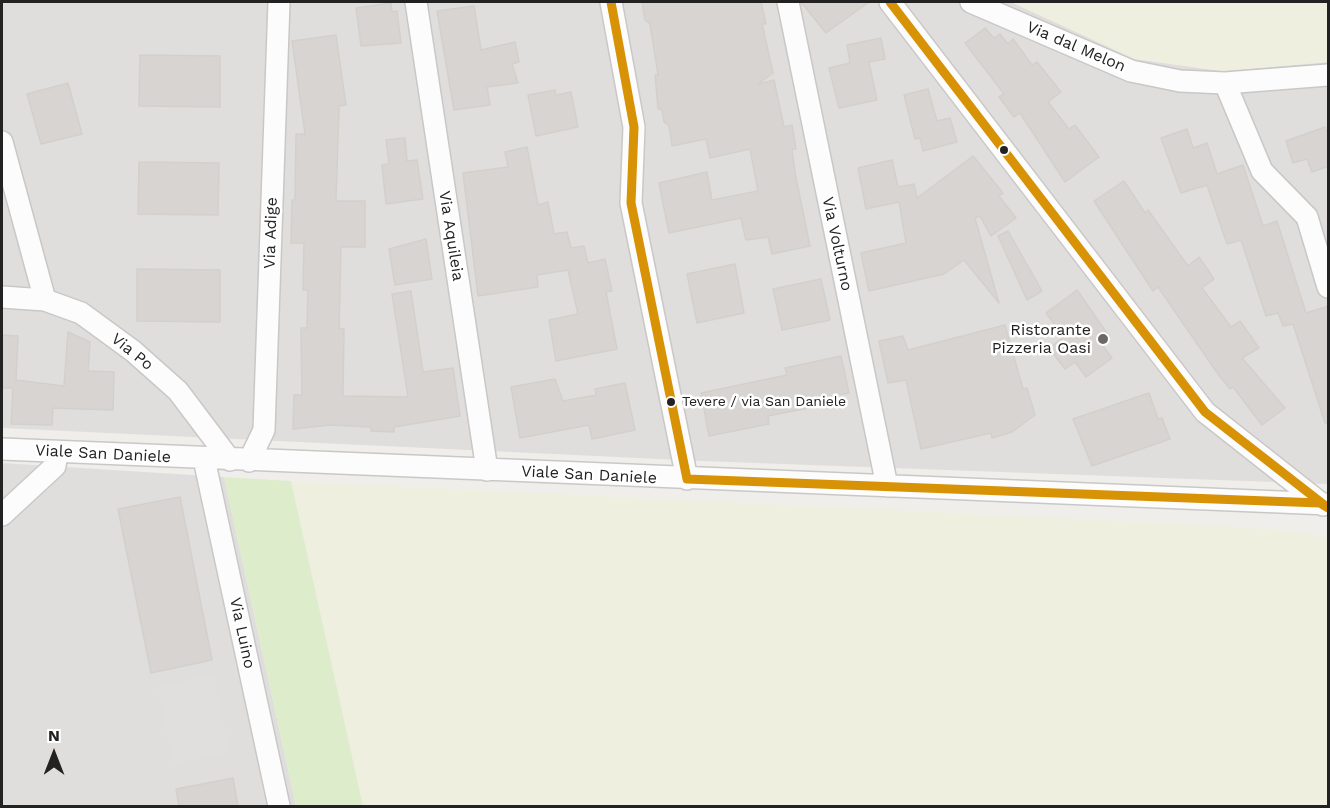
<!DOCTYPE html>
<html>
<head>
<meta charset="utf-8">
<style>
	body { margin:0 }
	#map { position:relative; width:1330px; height:808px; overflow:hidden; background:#f0eeeb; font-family:"Work Sans",sans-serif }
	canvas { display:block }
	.frame { position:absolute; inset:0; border:3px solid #222; pointer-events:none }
	.north { position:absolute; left:24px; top:724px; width:60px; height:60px; -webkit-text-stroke:4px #fff; paint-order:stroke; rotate:0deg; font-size:16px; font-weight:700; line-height:24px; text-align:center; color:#222 }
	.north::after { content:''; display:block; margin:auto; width:21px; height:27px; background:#222; clip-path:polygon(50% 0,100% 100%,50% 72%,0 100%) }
</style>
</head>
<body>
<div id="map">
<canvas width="1330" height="808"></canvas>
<div class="frame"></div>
<div class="north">N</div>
</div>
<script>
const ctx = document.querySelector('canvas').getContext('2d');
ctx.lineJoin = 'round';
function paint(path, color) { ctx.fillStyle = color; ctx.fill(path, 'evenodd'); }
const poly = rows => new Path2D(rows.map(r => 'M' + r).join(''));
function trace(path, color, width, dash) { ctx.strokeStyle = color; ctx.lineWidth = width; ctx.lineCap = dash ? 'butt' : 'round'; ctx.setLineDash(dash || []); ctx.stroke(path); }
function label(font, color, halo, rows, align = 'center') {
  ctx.font = font + ' "Work Sans",sans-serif'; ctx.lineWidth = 5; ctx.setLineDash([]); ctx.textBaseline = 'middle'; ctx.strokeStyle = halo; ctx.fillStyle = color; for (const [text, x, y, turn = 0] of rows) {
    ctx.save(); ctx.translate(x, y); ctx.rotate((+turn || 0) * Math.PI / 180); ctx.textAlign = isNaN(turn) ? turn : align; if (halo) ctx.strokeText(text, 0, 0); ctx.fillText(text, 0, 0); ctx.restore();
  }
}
paint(poly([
	[2,2,1011,2,1135,59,1222,71,1328,62,1328,484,702,461,2,428],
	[2,463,224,477,296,806,2,806]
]), '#dfdedc');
paint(poly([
	[1011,2,1328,2,1328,62,1222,71,1135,59],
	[291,481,1226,526,1289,531,1328,538,1328,806,363,806]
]), '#efefdf');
paint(poly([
	[224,477,291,481,363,806,296,806]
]), '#ddeccb');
paint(poly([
	[213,675,229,752,173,764,157,686]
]), '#e0dfde');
const building = poly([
	[642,2,761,2,766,24,762,24,773,73,758,84,774,80,784,127,792,125,796,149,792,149,795,173,810,246,772,254,768,237,746,240,741,218,669,233,659,183,707,172,712,200,758,191,750,149,710,158,706,139,672,146,669,125,664,122,662,110,658,108,655,75,658,75,650,24,645,20,642,2],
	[801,2,869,2,826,33,801,2],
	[391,3,392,12,397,11,401,43,361,46,356,8,391,3],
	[474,6,481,50,515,42,519,62,512,64,518,83,487,87,490,105,454,110,437,11,474,6],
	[985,28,994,38,1000,34,1008,44,1013,39,1032,65,1037,62,1061,92,1048,102,1069,129,1075,125,1099,157,1065,182,1020,113,1014,117,999,97,1004,94,965,43,985,28],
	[336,35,346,105,339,106,336,201,365,201,365,247,341,247,339,328,344,329,343,396,408,397,392,294,411,291,423,372,453,368,460,416,394,427,394,432,371,431,371,427,330,425,293,429,294,395,302,395,301,328,307,328,308,290,303,290,304,243,291,243,292,200,295,200,296,134,305,134,292,41,336,35],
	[881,38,885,59,869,62,877,100,839,108,829,68,850,63,847,45,881,38],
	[140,55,220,56,220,107,139,106,140,55],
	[68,83,82,134,41,144,27,94,68,83],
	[928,89,937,121,950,118,957,142,923,151,920,138,915,139,904,95,928,89],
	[555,90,556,95,571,92,578,127,536,136,528,95,555,90],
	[1325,127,1329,137,1329,166,1312,172,1307,159,1293,163,1286,141,1325,127],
	[1187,129,1193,148,1207,143,1217,174,1243,165,1263,226,1277,221,1306,313,1329,306,1329,422,1325,423,1293,324,1283,326,1278,313,1266,316,1241,240,1227,244,1207,185,1181,193,1161,138,1187,129],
	[405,138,407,161,417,160,423,199,386,204,382,165,389,164,386,140,405,138],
	[527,147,538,205,548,202,554,234,567,232,571,248,584,246,588,263,605,259,612,291,606,292,617,349,556,361,549,320,578,314,568,270,537,275,538,287,478,296,463,173,508,167,505,152,527,147],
	[973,156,1003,193,999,196,1016,218,991,236,980,216,975,218,999,303,964,260,944,274,869,291,861,253,906,243,899,202,866,209,858,168,892,160,898,187,914,184,917,198,973,156],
	[139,162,219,163,218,215,138,214,139,162],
	[1124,181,1145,213,1148,210,1188,266,1199,257,1214,279,1202,288,1231,327,1240,321,1259,348,1242,358,1285,408,1262,425,1233,387,1230,389,1218,374,1158,287,1153,291,1094,201,1124,181],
	[1008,231,1042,291,1027,300,998,236,1008,231],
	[426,239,432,279,395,285,389,249,426,239],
	[735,264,744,313,697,323,687,274,735,264],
	[137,269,220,270,220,322,137,321,137,269],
	[821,279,830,320,782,330,773,289,821,279],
	[1077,290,1109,336,1100,342,1112,358,1086,377,1075,362,1065,369,1049,348,1064,337,1046,313,1077,290],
	[1005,325,1023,389,1027,388,1035,415,1012,432,992,438,991,433,921,449,906,380,888,383,879,341,903,336,908,350,1005,325],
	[68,332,90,342,88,371,114,372,113,410,53,408,52,425,11,424,13,388,2,388,2,335,18,336,16,380,64,386,68,332],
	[841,356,849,393,822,398,824,405,768,416,769,424,709,436,701,393,787,375,785,368,841,356],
	[555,379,563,401,596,395,595,389,625,383,635,430,592,439,589,425,520,438,511,387,555,379],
	[1149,393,1158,419,1162,418,1170,439,1092,466,1073,419,1149,393],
	[180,497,212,660,151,673,118,509,180,497],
	[233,778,238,807,179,807,176,789,233,778]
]);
paint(building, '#d7d4d2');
trace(building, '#d3d0cc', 1.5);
const minor = poly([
	[416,2,487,470],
	[611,2,634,127,631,203,687,479],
	[788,2,887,486],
	[890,2,1205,412,1323,505],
	[971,2,1131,71,1180,81,1225,83,1328,75],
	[1225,83,1262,171,1307,217,1328,287],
	[2,142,45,300],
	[2,297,45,300,81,313,133,351,178,391,230,460],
	[2,449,1328,504],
	[204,459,279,806],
	[249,461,264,430,279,2],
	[2,515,55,466,57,452]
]);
trace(minor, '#c9c8c7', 24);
trace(minor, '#fdfcfc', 21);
trace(poly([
	[611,2,634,127,631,203,687,479,1320,503,1328,508],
	[890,2,1205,412,1328,508]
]), '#d79205', 9);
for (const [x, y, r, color] of [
	[1004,150,5,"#222"],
	[1103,339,6,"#6a6968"],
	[671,402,5,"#222"]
]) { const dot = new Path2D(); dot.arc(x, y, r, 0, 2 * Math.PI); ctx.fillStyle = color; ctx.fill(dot); trace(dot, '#fff', 2); }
label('14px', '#222', '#fff', [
	["Tevere / via San Daniele",682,402]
], 'left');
label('16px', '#222', '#fff', [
	["Via dal Melon",1076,47,23],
	["Via Adige",271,233,-88],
	["Via Aquileia",451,236,81],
	["Via Volturno",837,244,78],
	["Via Po",132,352,39],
	["Viale San Daniele",103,454,3],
	["Viale San Daniele",589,475,3],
	["Via Luino",242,633,78]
]);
label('16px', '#222', '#fff', [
	["Ristorante",1091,330],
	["Pizzeria Oasi",1091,348]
], 'right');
</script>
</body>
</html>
